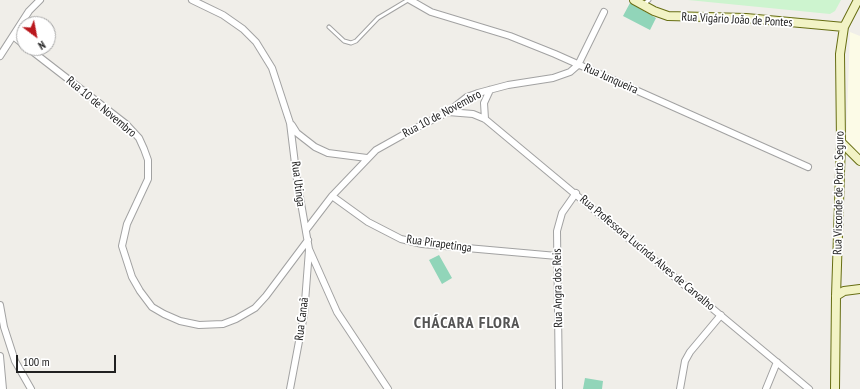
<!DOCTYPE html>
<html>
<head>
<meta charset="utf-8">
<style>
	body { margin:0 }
	#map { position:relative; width:860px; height:389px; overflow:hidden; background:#f0eee9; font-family:"PT Sans Narrow",sans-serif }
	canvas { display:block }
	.north { position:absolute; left:16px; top:16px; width:40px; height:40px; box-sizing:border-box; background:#fff; border:1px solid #a6a6a6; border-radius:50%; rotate:148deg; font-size:11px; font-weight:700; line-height:16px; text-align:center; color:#212121 }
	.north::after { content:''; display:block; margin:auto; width:14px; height:18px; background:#ba181d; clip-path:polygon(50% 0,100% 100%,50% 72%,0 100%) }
	.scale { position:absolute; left:16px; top:355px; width:100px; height:18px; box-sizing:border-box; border:2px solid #212121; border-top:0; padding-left:5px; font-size:12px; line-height:14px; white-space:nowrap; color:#212121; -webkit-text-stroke:3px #fff; paint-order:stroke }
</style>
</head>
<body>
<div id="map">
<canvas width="860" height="389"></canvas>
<div class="north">N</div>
<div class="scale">100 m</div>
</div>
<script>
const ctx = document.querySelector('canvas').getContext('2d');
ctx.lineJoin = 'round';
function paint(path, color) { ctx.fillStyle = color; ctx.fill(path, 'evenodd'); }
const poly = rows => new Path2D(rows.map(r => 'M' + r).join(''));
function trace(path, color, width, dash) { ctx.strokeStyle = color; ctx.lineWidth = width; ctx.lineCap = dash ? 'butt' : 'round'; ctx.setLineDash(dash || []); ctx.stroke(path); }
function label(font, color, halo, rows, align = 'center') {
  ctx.font = font + ' "PT Sans Narrow",sans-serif'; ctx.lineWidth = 3.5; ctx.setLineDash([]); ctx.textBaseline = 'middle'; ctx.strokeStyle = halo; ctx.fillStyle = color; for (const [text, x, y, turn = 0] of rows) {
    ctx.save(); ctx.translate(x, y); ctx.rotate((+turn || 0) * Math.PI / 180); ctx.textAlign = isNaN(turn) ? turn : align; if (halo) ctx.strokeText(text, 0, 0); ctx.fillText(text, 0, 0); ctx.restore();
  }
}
paint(poly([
	[850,32,860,36,860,156,846,146]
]), '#fcfbe7');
paint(poly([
	[688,0,841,0,835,11,830,14]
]), '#cdf4cf');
paint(poly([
	[630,3,656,18,650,30,623,16],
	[439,255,452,278,442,284,429,260],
	[585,378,603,381,602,389,583,389]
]), '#91d5b9');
const lane = poly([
	[644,4,649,0],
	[329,27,344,41,351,43,356,41,378,18,408,0]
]);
const street = poly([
	[192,0,223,15,243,29,256,42,272,68,290,123,297,180,309,249,337,312,388,389],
	[410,0,431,12,510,36,555,54,808,167],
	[13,36,24,45],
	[28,48,126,124,139,138,144,149,148,160,148,179,127,224,122,246,132,277,140,291,152,307,164,314,180,321,199,325,223,324,236,319,255,308,266,296,308,240],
	[0,56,29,11,40,0],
	[448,112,473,114,485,119,809,389],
	[485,119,484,103,490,90],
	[292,125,297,133,315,147,328,153,367,158],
	[332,196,368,222,401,239,422,244,557,256],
	[306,230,332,196,376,150,410,131,448,112,467,97,478,93,508,85,553,78,570,72,578,65,604,12],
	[0,305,4,327,15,361,31,389],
	[0,356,3,389],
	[290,389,304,315,309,250],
	[559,389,557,231,562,213,576,193],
	[680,389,685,361,690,352,721,315],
	[766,389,777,362]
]);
const secondary = poly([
	[634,0,654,11,668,16,746,18,844,27],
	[841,142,860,161],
	[836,296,844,291,860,289],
	[835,389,836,296,841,142,840,54,844,27,858,0]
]);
trace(lane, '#a2a2a2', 5);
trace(street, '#a2a2a2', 8);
trace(secondary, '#676e13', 10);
trace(lane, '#fff', 3);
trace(street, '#fff', 6);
trace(secondary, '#f2f3c5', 8);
label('12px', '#212121', '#fff', [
	["Rua Vigário João de Pontes",737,20,3],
	["Rua Junqueira",611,79,24],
	["Rua 10 de Novembro",101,107,40],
	["Rua 10 de Novembro",442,114,-28],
	["Rua Utinga",298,184,83],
	["Rua Visconde de Porto Seguro",839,193,-89],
	["Rua Pirapetinga",439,244,8],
	["Rua Professora Lucinda Alves de Carvalho",647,253,40],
	["Rua Angra dos Reis",558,288,-91],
	["Rua Canaã",302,319,-83]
]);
ctx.letterSpacing = '1px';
label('bold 16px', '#545454', '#fff', [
	["CHÁCARA FLORA",467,323]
]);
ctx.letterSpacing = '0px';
</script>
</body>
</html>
